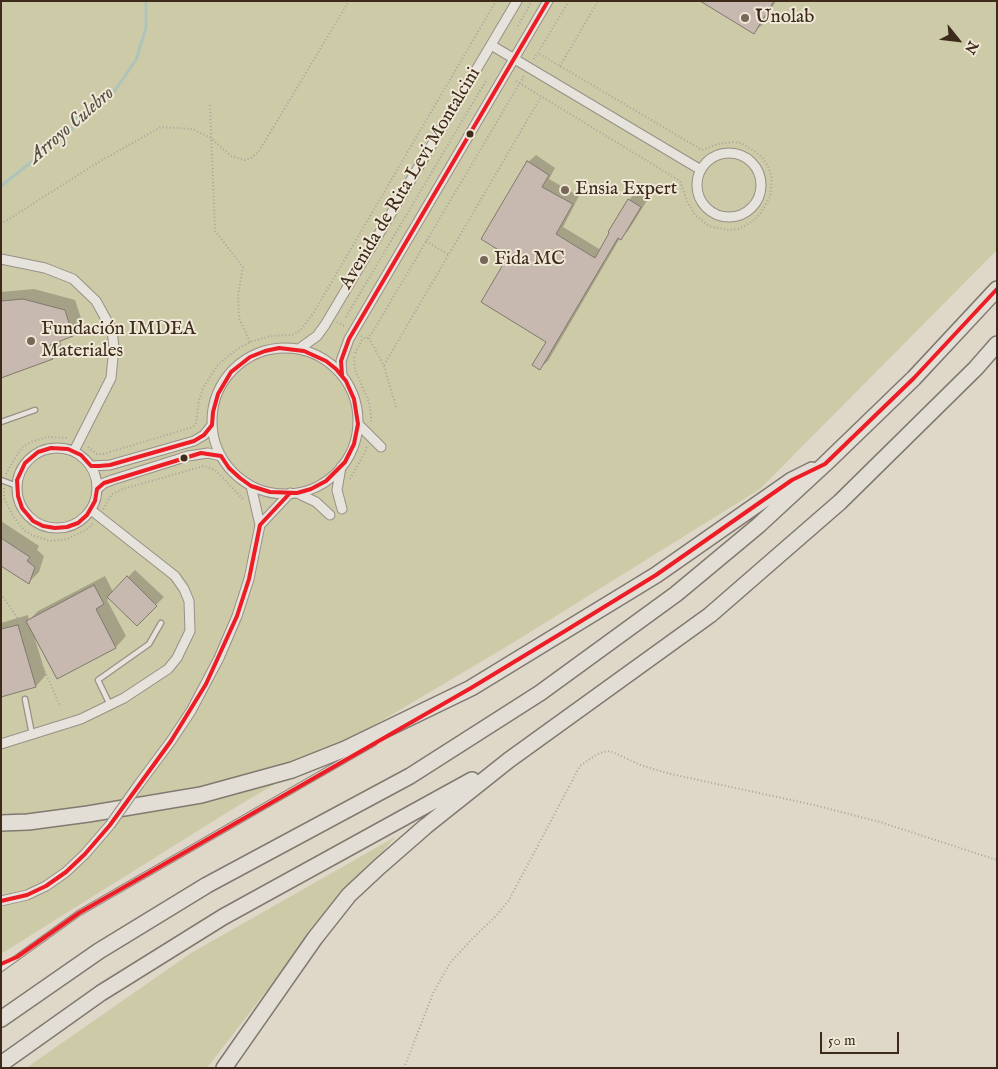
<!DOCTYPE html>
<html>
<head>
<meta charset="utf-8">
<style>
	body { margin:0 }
	#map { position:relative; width:998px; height:1069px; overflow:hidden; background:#dfd8c9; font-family:"IM FELL English",serif }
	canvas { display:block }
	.frame { position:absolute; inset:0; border:2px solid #3e2a1a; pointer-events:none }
	.north { position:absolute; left:933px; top:15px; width:50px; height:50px; -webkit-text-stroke:4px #efe8d7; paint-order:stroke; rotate:119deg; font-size:14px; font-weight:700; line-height:20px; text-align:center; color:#3e2a1a }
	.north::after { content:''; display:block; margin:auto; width:18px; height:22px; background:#3e2a1a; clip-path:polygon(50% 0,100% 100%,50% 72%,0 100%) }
	.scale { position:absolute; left:820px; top:1032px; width:79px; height:22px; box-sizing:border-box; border:2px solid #3e2a1a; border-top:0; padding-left:6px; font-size:15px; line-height:18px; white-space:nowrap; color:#3e2a1a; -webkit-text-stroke:4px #efe8d7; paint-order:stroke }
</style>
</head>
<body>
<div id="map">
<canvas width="998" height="1069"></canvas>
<div class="frame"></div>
<div class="north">N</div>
<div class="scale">50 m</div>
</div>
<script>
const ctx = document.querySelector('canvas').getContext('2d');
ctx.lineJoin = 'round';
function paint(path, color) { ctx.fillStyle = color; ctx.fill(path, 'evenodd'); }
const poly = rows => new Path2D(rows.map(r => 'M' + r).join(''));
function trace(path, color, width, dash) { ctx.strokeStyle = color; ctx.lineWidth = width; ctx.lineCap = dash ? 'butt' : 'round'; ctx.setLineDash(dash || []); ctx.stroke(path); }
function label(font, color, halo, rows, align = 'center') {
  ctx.font = font + ' "IM FELL English",serif'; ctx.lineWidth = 4; ctx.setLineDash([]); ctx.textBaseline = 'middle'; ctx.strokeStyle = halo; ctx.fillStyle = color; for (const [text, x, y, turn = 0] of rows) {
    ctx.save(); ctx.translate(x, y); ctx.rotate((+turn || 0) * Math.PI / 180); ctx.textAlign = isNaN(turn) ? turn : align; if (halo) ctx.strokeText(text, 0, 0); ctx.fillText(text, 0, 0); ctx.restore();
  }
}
paint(poly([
	[1,1,997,1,997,250,760,489,511,644,231,810,1,954],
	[395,837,261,998,207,1068,26,1068,191,953]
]), '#cdcaa8');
paint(poly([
	[702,1,776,1,762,25,754,32],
	[536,155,555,168,549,179,579,196,563,227,601,250,629,200,636,192,648,199,628,231,620,238,548,361,540,368,547,341,528,162],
	[34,289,75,300,83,324,73,335,60,340,62,347,52,358,1,377,1,292],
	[1,521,39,546,37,550,44,556,39,572,29,582,1,565],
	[135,570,164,597,137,624,109,597,107,600,126,636,116,647,57,677,34,636,46,675,36,686,1,696,1,623,28,615,29,620,38,611,105,576,113,592]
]), '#0003');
trace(poly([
	[1,186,71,131,78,116,99,107,111,96,136,60,146,28,146,1]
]), '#adc4ba', 3);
const building = poly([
	[700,1,774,1,754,34,700,1],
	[527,161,549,175,542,187,573,204,556,234,595,258,609,233,608,232,628,199,641,207,621,240,618,238,540,370,532,365,546,342,481,302,508,256,481,239,527,161],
	[23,299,65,310,73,336,48,346,53,359,1,378,1,301,23,299],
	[1,538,30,557,27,561,35,567,29,584,1,566,1,538],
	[127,576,157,606,137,626,107,597,127,576],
	[94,585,104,604,96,609,116,648,57,679,26,621,94,585],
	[18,625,36,687,1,697,1,629,18,625]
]);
paint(building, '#c8b9b0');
trace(building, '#80796f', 1);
const lane = poly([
	[1,422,35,410],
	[1,480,17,486],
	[25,699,32,734],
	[110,705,98,680,149,644,161,623],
	[1,969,79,913,374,743]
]);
const street = poly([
	[491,45,701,170],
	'697 185a32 32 0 1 1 64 0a32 32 0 1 1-64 0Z',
	[1,259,45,268,73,279,96,301,112,330,114,347,111,378,74,451],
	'212 421a73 73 0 1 1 146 0a73 73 0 1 1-146 0Z',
	[299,349,317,336,325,325,517,1],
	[342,375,341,361,349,339,548,1],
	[358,424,381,447],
	'17 488a40 40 0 1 1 80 0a40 40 0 1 1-80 0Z',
	[91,466,110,465,194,441,204,435,212,425],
	[341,467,337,490,342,509],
	[97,489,104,483,112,480,188,456,208,453,221,456],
	[297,493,316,502,330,515],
	[260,525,290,493],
	[1,744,81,719,124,698,168,669,177,658,190,631,189,601,184,589,175,576,91,510],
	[139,784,171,741,191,711,219,658,237,616,249,579,260,525,251,486],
	[1,901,27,895,46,886,66,872,85,854,110,825]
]);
const highway = poly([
	[1,823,28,822,88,814,201,795,292,770,345,749,471,688,656,575,792,480,812,470],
	[1,1019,99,951,207,885,410,776,540,693,676,594,759,525,825,464,914,378,997,289],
	[1,1064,101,993,223,917,472,780],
	[224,1068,315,938,349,895,379,867,426,826,509,760,710,615,840,502,976,368,997,344]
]);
trace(lane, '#979086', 7);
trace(street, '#979086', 11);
trace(highway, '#80796f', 18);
trace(poly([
	[518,26,532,1],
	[534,59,569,1],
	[560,66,598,1],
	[516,81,680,181,687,201,695,215,709,226,728,230,739,229,756,219,762,211,770,197,772,178,768,166,762,157,754,151,741,143,733,142,718,144,702,150,538,53],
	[210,105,215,231,243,267,238,296,239,318,250,342],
	[1,224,97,163,161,127,192,129,211,138,231,156,245,160,251,158,259,151,349,1],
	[426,241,449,255],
	[346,317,487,79],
	[337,322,346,327],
	[361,336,366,339,372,333,524,76],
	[369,338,384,366,396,407],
	[355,353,363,338],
	[354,357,355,370,369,402,371,415,371,424],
	[384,365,541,97],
	[88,447,97,454,103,454,193,427,196,423,199,400,203,388,217,366,227,357,239,348,250,342,271,336,292,335,300,331,314,312,496,1],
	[6,474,16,456,23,447,31,442,47,437,69,438],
	[350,479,365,452,367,446],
	[4,488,4,498,13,516,24,530,32,535,50,541,67,539,86,530,94,523],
	[103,509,112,494,123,489,204,466,215,470,244,500],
	[1,594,29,635],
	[35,649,60,706],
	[404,1068,434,991,450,963,472,939,496,916,509,900,580,766,596,755,603,752,610,751,643,766,671,774,814,805,880,822,997,860]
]), '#a9a39c', 2, [1, 2.5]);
trace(lane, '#e6e3dc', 4.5);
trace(street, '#e6e3dc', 9);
trace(highway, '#e2ded6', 15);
const streetBridge = poly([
	[110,825,139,784]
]);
trace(streetBridge, '#979086', 11, []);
trace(streetBridge, '#e6e3dc', 9);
trace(poly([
	[279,348,304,351,326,361,336,369,346,381,354,399,358,424,354,444,345,462,326,481,311,489,297,493,270,492,251,486,240,478,229,468,221,456,201,453,104,483,97,489,95,501,87,515,78,523,67,527,55,528,43,526,33,521,22,508,18,496,17,480,25,463,38,452,51,448,68,449,81,455,91,466,99,466,110,465,194,441,204,435,212,425,213,412,218,394,231,372,250,357,265,351,279,348],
	[342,375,341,361,349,339,548,1],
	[1,901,27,895,46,886,66,872,85,854,110,825,171,741,206,684,237,616,249,579,260,525,290,493],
	[1,964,17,957,79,913,471,688,565,631,656,575,792,480,825,464,914,378,997,289]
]), '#ee1c25', 4);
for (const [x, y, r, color] of [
	[745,18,5,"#766757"],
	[470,134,4.5,"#3e2a1a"],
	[565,190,5,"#766757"],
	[484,260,5,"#766757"],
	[31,341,5,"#766757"],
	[184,458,4.5,"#3e2a1a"]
]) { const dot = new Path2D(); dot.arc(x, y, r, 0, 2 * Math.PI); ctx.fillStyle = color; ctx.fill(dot); trace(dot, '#efe8d7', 2); }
label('19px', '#3e2a1a', '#efe8d7', [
	["Unolab",755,18],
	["Ensia Expert",575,190],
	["Fida MC",494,260],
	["Fundación IMDEA",41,330],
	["Materiales",41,352]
], 'left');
label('19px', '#3e2a1a', '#efe8d7', [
	["Avenida de Rita Levi Montalcini",411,179,-59]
]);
label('italic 20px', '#544e40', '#efe8d7', [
	["Arroyo Culebro",72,126,-41]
]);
</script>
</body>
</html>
